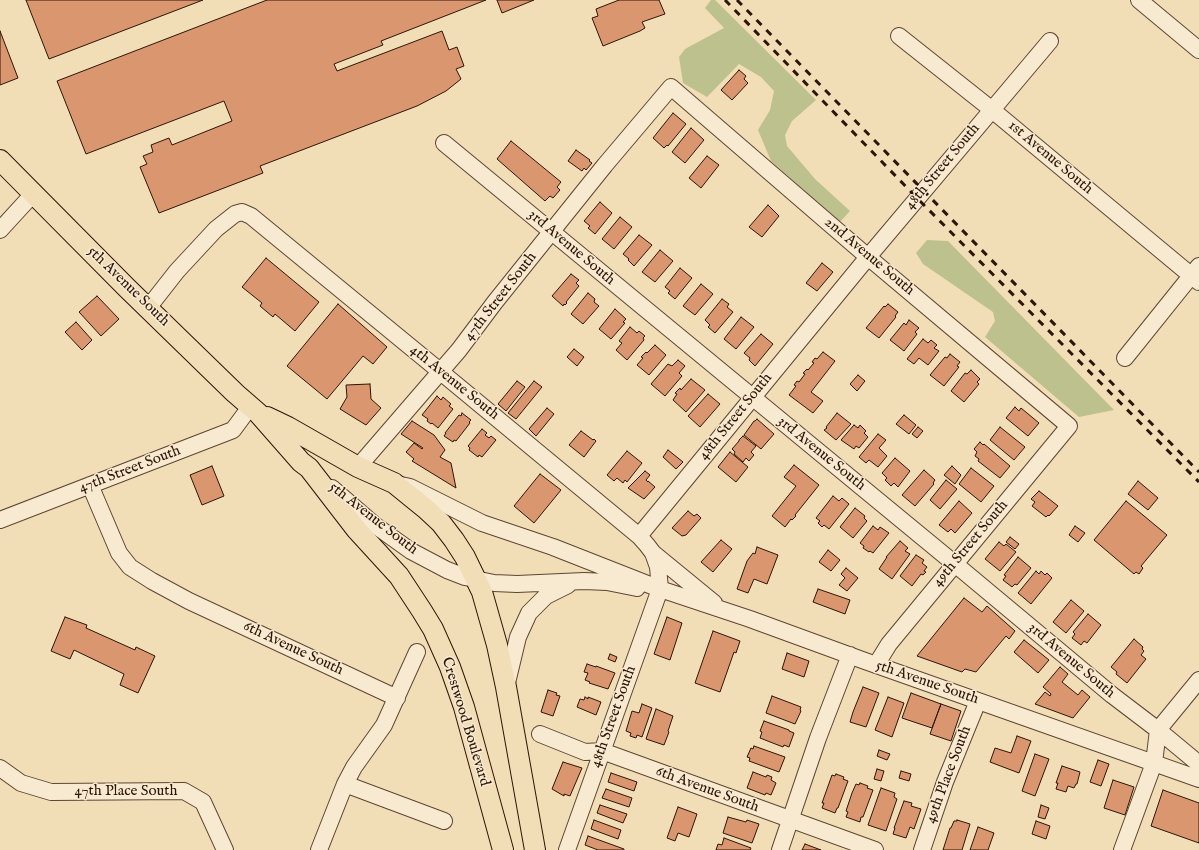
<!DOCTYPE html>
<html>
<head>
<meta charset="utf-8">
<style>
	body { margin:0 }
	canvas { display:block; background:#f2deb6 }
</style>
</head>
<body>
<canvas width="1199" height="850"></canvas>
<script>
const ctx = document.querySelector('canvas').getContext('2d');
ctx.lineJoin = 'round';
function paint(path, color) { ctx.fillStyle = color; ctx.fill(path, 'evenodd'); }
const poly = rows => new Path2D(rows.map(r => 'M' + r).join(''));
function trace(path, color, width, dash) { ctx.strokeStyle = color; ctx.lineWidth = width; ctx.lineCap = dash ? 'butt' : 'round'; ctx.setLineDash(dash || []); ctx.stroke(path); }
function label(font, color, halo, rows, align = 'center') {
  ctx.font = font + ' "IM FELL English",serif'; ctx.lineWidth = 3; ctx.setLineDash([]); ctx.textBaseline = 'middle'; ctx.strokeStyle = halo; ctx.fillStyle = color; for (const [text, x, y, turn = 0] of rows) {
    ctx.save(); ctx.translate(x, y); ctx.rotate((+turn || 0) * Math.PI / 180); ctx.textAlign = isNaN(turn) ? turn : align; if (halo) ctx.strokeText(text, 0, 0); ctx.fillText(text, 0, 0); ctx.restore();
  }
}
paint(poly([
	[711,0,715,0,816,100,792,121,785,135,787,146,815,179,850,211,840,222,771,161,758,130,770,110,774,91,761,77,739,64,707,97,683,83,679,57,685,49,724,28,705,8],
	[927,240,948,241,1114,410,1079,417,985,337,995,321,993,312,923,264,916,253]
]), '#bcc18d');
const building = poly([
	[26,0,203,0,49,59,26,0],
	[267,0,486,0,381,41,383,45,334,64,337,71,442,31,449,50,457,47,464,66,456,69,461,79,446,91,417,106,260,166,263,173,159,213,140,167,147,164,143,156,153,152,151,145,169,138,172,145,232,121,224,101,86,154,57,81,267,0],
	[497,0,534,0,502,13,497,0],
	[619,0,659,0,665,14,642,22,645,28,640,31,603,46,592,18,598,16,596,9,619,0],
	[0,31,18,78,0,85,0,31],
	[739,70,746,76,744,79,748,83,732,100,721,90,739,70],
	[673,113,686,124,668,146,667,145,664,148,653,138,673,113],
	[691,128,704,140,685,163,672,152,691,128],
	[511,141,561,182,557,187,560,190,553,198,550,196,545,201,497,159,511,141],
	[576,150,590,160,589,161,592,163,586,170,584,168,582,171,568,161,576,150],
	[707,156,719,165,701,188,689,178,707,156],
	[600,202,612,213,595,234,588,228,590,226,584,221,600,202],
	[768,205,779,216,762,237,749,227,768,205],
	[620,217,632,227,614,249,602,239,620,217],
	[639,235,652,245,634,266,628,260,629,259,623,254,639,235],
	[660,250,673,261,655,282,642,272,660,250],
	[266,258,319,302,295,331,275,314,273,317,260,306,262,303,242,287,266,258],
	[822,263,833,272,817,291,806,283,822,263],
	[680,268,692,278,675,299,668,293,670,291,665,287,680,268],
	[571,274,579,280,576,283,579,286,566,302,567,303,565,305,564,304,563,306,552,296,571,274],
	[701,284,713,294,695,315,683,306,701,284],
	[588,293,595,299,594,302,599,306,583,324,571,314,588,293],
	[97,296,119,319,101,336,79,312,97,296],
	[722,299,729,304,727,307,733,312,715,333,708,327,710,325,705,320,722,299],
	[338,304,387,347,373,364,363,356,327,399,287,366,338,304],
	[888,304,898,312,895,316,896,317,879,338,866,328,884,306,885,307,888,304],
	[615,309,626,319,623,322,625,323,611,339,599,329,615,309],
	[741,317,754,327,736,349,724,339,741,317],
	[909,320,919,328,915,332,917,334,904,351,890,340,904,323,906,325,909,320],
	[76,322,92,340,82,350,65,332,76,322],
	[630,327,637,333,639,331,645,336,643,338,644,340,627,360,616,350,622,343,619,341,630,327],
	[761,334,773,344,755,366,749,360,750,358,744,353,761,334],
	[923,339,928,343,931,340,937,345,934,348,939,351,928,365,919,358,914,364,907,359,923,339],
	[655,345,666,355,649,375,637,365,643,358,641,357,646,352,647,353,655,345],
	[574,349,584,357,577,366,567,357,574,349],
	[823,352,835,361,811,392,823,401,813,413,789,395,796,386,794,385,797,381,799,382,805,374,803,373,807,369,808,370,814,363,812,362,815,358,817,359,823,352],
	[950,354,960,362,957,366,959,367,944,386,930,375,945,357,947,358,950,354],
	[678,360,685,366,679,373,682,376,665,396,651,384,668,364,672,366,678,360],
	[971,370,980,379,977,382,979,384,964,402,951,391,965,373,967,374,971,370],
	[858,375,865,381,857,391,850,384,858,375],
	[691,379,705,390,686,412,673,400,677,394,675,393,680,388,681,390,691,379],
	[517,381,525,387,506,411,498,404,517,381],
	[534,381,542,387,516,419,508,413,534,381],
	[370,384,371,399,381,408,366,425,340,409,347,397,346,385,370,384],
	[708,394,720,404,700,427,688,416,708,394],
	[437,396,441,400,443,397,451,404,449,406,453,409,438,428,432,423,431,424,427,421,428,419,422,415,437,396],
	[1015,407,1019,411,1021,408,1039,423,1028,436,1006,418,1015,407],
	[547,408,554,414,536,436,529,429,547,408],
	[462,413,471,420,469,422,470,423,456,441,454,440,453,442,444,436,446,433,445,433,459,415,461,416,462,413],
	[837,413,851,424,836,440,824,430,827,428,826,427,837,413],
	[904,415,916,425,909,434,896,424,904,415],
	[757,419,774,434,761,449,744,435,754,421,755,421,757,419],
	[412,421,434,435,445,450,440,457,451,463,456,488,412,461,414,459,406,452,414,443,422,449,423,448,401,434,412,421],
	[854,425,858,428,860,425,866,431,864,433,868,437,859,448,856,446,854,449,841,440,854,425],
	[918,427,923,431,917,438,912,434,918,427],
	[1000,427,1025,447,1014,460,990,440,1000,427],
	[482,429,487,433,485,435,489,438,491,436,496,440,482,457,479,455,478,457,469,450,470,448,468,446,482,429],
	[581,431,593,440,594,439,596,441,584,457,569,445,581,431],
	[878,434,886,440,879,448,887,456,878,467,869,460,866,463,859,457,878,434],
	[743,436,756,446,751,452,754,455,749,461,746,458,743,462,734,454,735,452,732,449,739,441,739,440,743,436],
	[980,442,983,445,984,444,1010,466,1000,478,978,461,979,459,975,456,977,452,974,449,980,442],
	[668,450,683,462,676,469,663,457,668,450],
	[627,451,642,463,627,482,625,480,623,483,617,478,614,481,607,475,627,451],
	[730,452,748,467,736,482,718,467,730,452],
	[895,458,910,471,898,487,894,483,891,486,885,480,887,478,882,473,895,458],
	[794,465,819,485,795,515,796,516,792,520,791,519,785,527,772,516,796,486,784,477,794,465],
	[212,466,224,496,202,505,190,475,212,466],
	[952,466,961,475,955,484,944,475,952,466],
	[971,468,994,486,981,502,959,484,971,468],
	[924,470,935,480,933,483,934,484,915,506,902,495,924,470],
	[645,471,650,475,646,480,648,482,648,481,655,487,644,499,628,488,645,471],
	[540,474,561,490,534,523,514,506,540,474],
	[946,480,957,489,940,509,930,500,946,480],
	[1138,481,1158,498,1148,510,1128,494,1138,481],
	[1039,491,1058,506,1049,516,1048,515,1046,517,1032,506,1035,502,1031,499,1039,491],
	[833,496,839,501,842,498,849,504,829,529,824,525,822,527,818,523,820,521,816,518,833,496],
	[959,501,972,513,955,533,951,529,948,532,939,525,959,501],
	[1126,501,1167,535,1141,566,1143,568,1139,574,1136,572,1134,574,1094,540,1126,501],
	[855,508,865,516,864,518,867,521,853,538,840,527,855,508],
	[688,511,694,516,697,514,701,518,686,535,682,536,672,528,688,511],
	[873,526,878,530,880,527,889,533,873,553,870,551,869,552,863,548,864,546,860,543,873,526],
	[1075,526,1085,533,1078,542,1069,535,1075,526],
	[1010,537,1019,544,1015,549,1006,542,1010,537],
	[721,540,732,549,713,572,701,562,721,540],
	[900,541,908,548,905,551,910,554,892,579,879,569,887,557,886,557,900,541],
	[999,542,1004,546,1006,544,1016,552,1000,571,985,559,999,542],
	[757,547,778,555,767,584,754,579,748,593,737,589,747,561,753,553,755,554,757,547],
	[828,550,840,560,831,571,819,562,828,550],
	[916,555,924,560,922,563,927,567,924,571,926,572,923,575,921,574,912,586,900,576,916,555],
	[1018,557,1031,568,1017,585,1015,584,1012,587,1003,580,1006,576,1004,575,1018,557],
	[846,568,858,578,847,591,839,585,845,578,841,574,846,568],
	[1036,571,1039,574,1041,571,1045,575,1047,573,1052,578,1031,604,1018,593,1036,571],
	[818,589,850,600,845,614,813,602,818,589],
	[964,598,982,612,987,606,1015,631,1009,639,1006,636,976,672,965,669,962,672,917,656,964,598],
	[1071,600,1084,611,1066,633,1053,622,1071,600],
	[1088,614,1101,625,1087,643,1084,641,1081,645,1072,638,1075,634,1073,632,1088,614],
	[65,617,87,625,86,628,135,650,136,647,155,656,138,693,120,685,124,674,74,650,70,659,51,651,65,617],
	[667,617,682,623,670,660,654,654,667,617],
	[713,631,740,641,736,653,734,652,720,692,695,683,713,631],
	[1134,639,1143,647,1142,649,1144,651,1141,655,1146,659,1127,683,1116,674,1117,672,1111,667,1134,639],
	[1024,640,1049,660,1038,673,1014,652,1024,640],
	[787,653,809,661,804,677,782,669,787,653],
	[610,654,617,657,615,662,608,659,610,654],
	[587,664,596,667,596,666,615,673,608,689,589,683,590,682,585,680,588,673,584,672,587,664],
	[1060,667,1068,674,1062,682,1078,695,1082,690,1090,697,1073,718,1035,704,1045,692,1050,696,1051,694,1043,687,1060,667],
	[863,687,879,693,866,727,850,722,853,712,863,687],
	[548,690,557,693,556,695,560,696,553,716,541,712,548,690],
	[911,693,941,704,932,728,902,718,911,693],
	[772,696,801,707,800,710,801,711,795,724,766,713,772,696],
	[585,697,588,699,588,697,601,702,596,715,577,707,580,699,584,700,585,697],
	[888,697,904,703,892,737,875,730,888,697],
	[642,704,652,708,642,737,637,735,636,738,630,736,631,733,626,731,632,711,639,713,642,704],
	[941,704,961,711,951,741,930,734,941,704],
	[656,709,673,716,668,731,669,732,664,745,646,739,656,709],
	[764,721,789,730,789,731,794,733,789,747,784,745,783,747,760,738,762,732,760,731,764,721],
	[1017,736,1031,741,1019,773,990,762,995,748,1011,753,1017,736],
	[754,746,785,757,779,772,749,761,750,758,747,757,751,748,753,749,754,746],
	[879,750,890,754,887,760,877,756,879,750],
	[1035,754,1049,759,1035,796,1022,791,1035,754],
	[1098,760,1109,764,1101,786,1090,782,1098,760],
	[563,762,582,768,570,796,564,794,564,796,552,789,563,762],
	[1062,766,1080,772,1077,784,1076,784,1074,788,1068,786,1066,792,1056,789,1058,783,1056,783,1062,766],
	[877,769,884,771,881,781,874,779,877,769],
	[901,771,911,774,909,781,899,778,901,771],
	[753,772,766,777,767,775,772,777,771,780,776,783,771,795,766,793,765,795,747,788,753,772],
	[611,773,637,782,634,791,608,782,611,773],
	[836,774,844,777,843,779,848,781,838,808,837,808,835,813,822,808,824,803,822,803,832,775,835,776,836,774],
	[1113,780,1134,787,1125,815,1104,808,1113,780],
	[860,783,868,786,867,788,873,790,863,817,861,817,860,822,846,817,848,812,846,811,852,793,856,784,859,785,860,783],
	[881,788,895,793,894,797,897,799,886,831,868,825,881,788],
	[606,789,632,798,629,807,602,798,606,789],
	[1163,790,1199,803,1199,843,1151,826,1163,790],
	[904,801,912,803,911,806,921,809,914,829,910,827,906,838,893,834,895,828,894,828,904,801],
	[600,805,627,814,623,823,597,813,600,805],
	[1041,805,1049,808,1045,819,1038,817,1041,805],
	[678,807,697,814,689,837,678,833,675,841,667,838,678,807],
	[728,817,746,822,747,820,759,824,752,843,723,833,728,817],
	[594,820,621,830,618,839,591,829,594,820],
	[957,820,970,824,962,850,943,850,950,828,951,828,954,821,957,821,957,820],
	[1036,821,1050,826,1046,839,1032,834,1036,821],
	[978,827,994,833,988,850,970,850,978,827],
	[588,836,624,849,624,850,598,850,585,845,588,836],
	[724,838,751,848,750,850,716,850,718,844,722,845,724,838],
	[805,844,821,850,802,850,805,844]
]);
paint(building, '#da976f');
trace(building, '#2d1406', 1);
const minor = poly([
	[1139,0,1199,50],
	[899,36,991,109,1199,282],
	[444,143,955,564,1112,695,1158,730,1199,764],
	[0,230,33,194],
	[148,308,177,271,216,229,235,214,242,212,251,216,430,363,639,536,647,545,653,553,658,567,660,589,567,850],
	[1125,358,1199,266],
	[358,467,459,350,495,302,605,165,671,87,868,257,1069,426,889,644,876,665],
	[90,485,119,553,130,567,152,581,189,601,397,698],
	[401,485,410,487,482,523,553,547,660,589,750,619,865,661,1199,779],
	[332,488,376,526,411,551,447,570,465,577,494,583,517,584,584,581,607,582,637,588],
	[0,520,233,430,250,407],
	[639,536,868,257,1050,41],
	[653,553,714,603],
	[507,683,518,637,529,613,546,596,568,585],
	[540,734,585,752,602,751,875,850],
	[0,768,21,783,51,792,184,791,203,802,225,850],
	[345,784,444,821],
	[319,850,345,784,354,767,384,725,417,652],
	[780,850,818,738,850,655],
	[922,850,945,782,978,701],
	[1122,850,1154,763,1158,730,1199,680]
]);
const major = poly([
	[0,160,127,288,235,393,258,413,301,462,309,468,356,529,399,576,422,611,433,629,450,667,464,707,503,850],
	[267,417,288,427,358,467,394,483,426,509,441,523,454,540,465,557,482,592,497,645,506,687,535,850]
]);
trace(minor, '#5e4632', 18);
trace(major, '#2d1406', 22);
trace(minor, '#f7ead0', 16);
trace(major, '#f2deb6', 20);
trace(poly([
	[725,0,917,198,1199,482],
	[737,0,1199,472]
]), '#2d1406', 3, [7, 7]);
label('15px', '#2d1406', '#f7ead0', [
	["1st Avenue South",1050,158,40],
	["48th Street South",943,167,-50],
	["3rd Avenue South",571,248,40],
	["2nd Avenue South",869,257,40],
	["5th Avenue South",128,287,44],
	["47th Street South",501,297,-52],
	["4th Avenue South",454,383,39],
	["48th Street South",736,417,-51],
	["3rd Avenue South",821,454,39],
	["47th Street South",130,470,-21],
	["5th Avenue South",373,519,38],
	["49th Street South",971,544,-50],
	["6th Avenue South",293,649,25],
	["3rd Avenue South",1071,661,40],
	["5th Avenue South",927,683,19],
	["48th Street South",614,717,-70],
	["Crestwood Boulevard",465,722,73],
	["49th Place South",949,775,-69],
	["6th Avenue South",707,790,20],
	["47th Place South",126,792]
]);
</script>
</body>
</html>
